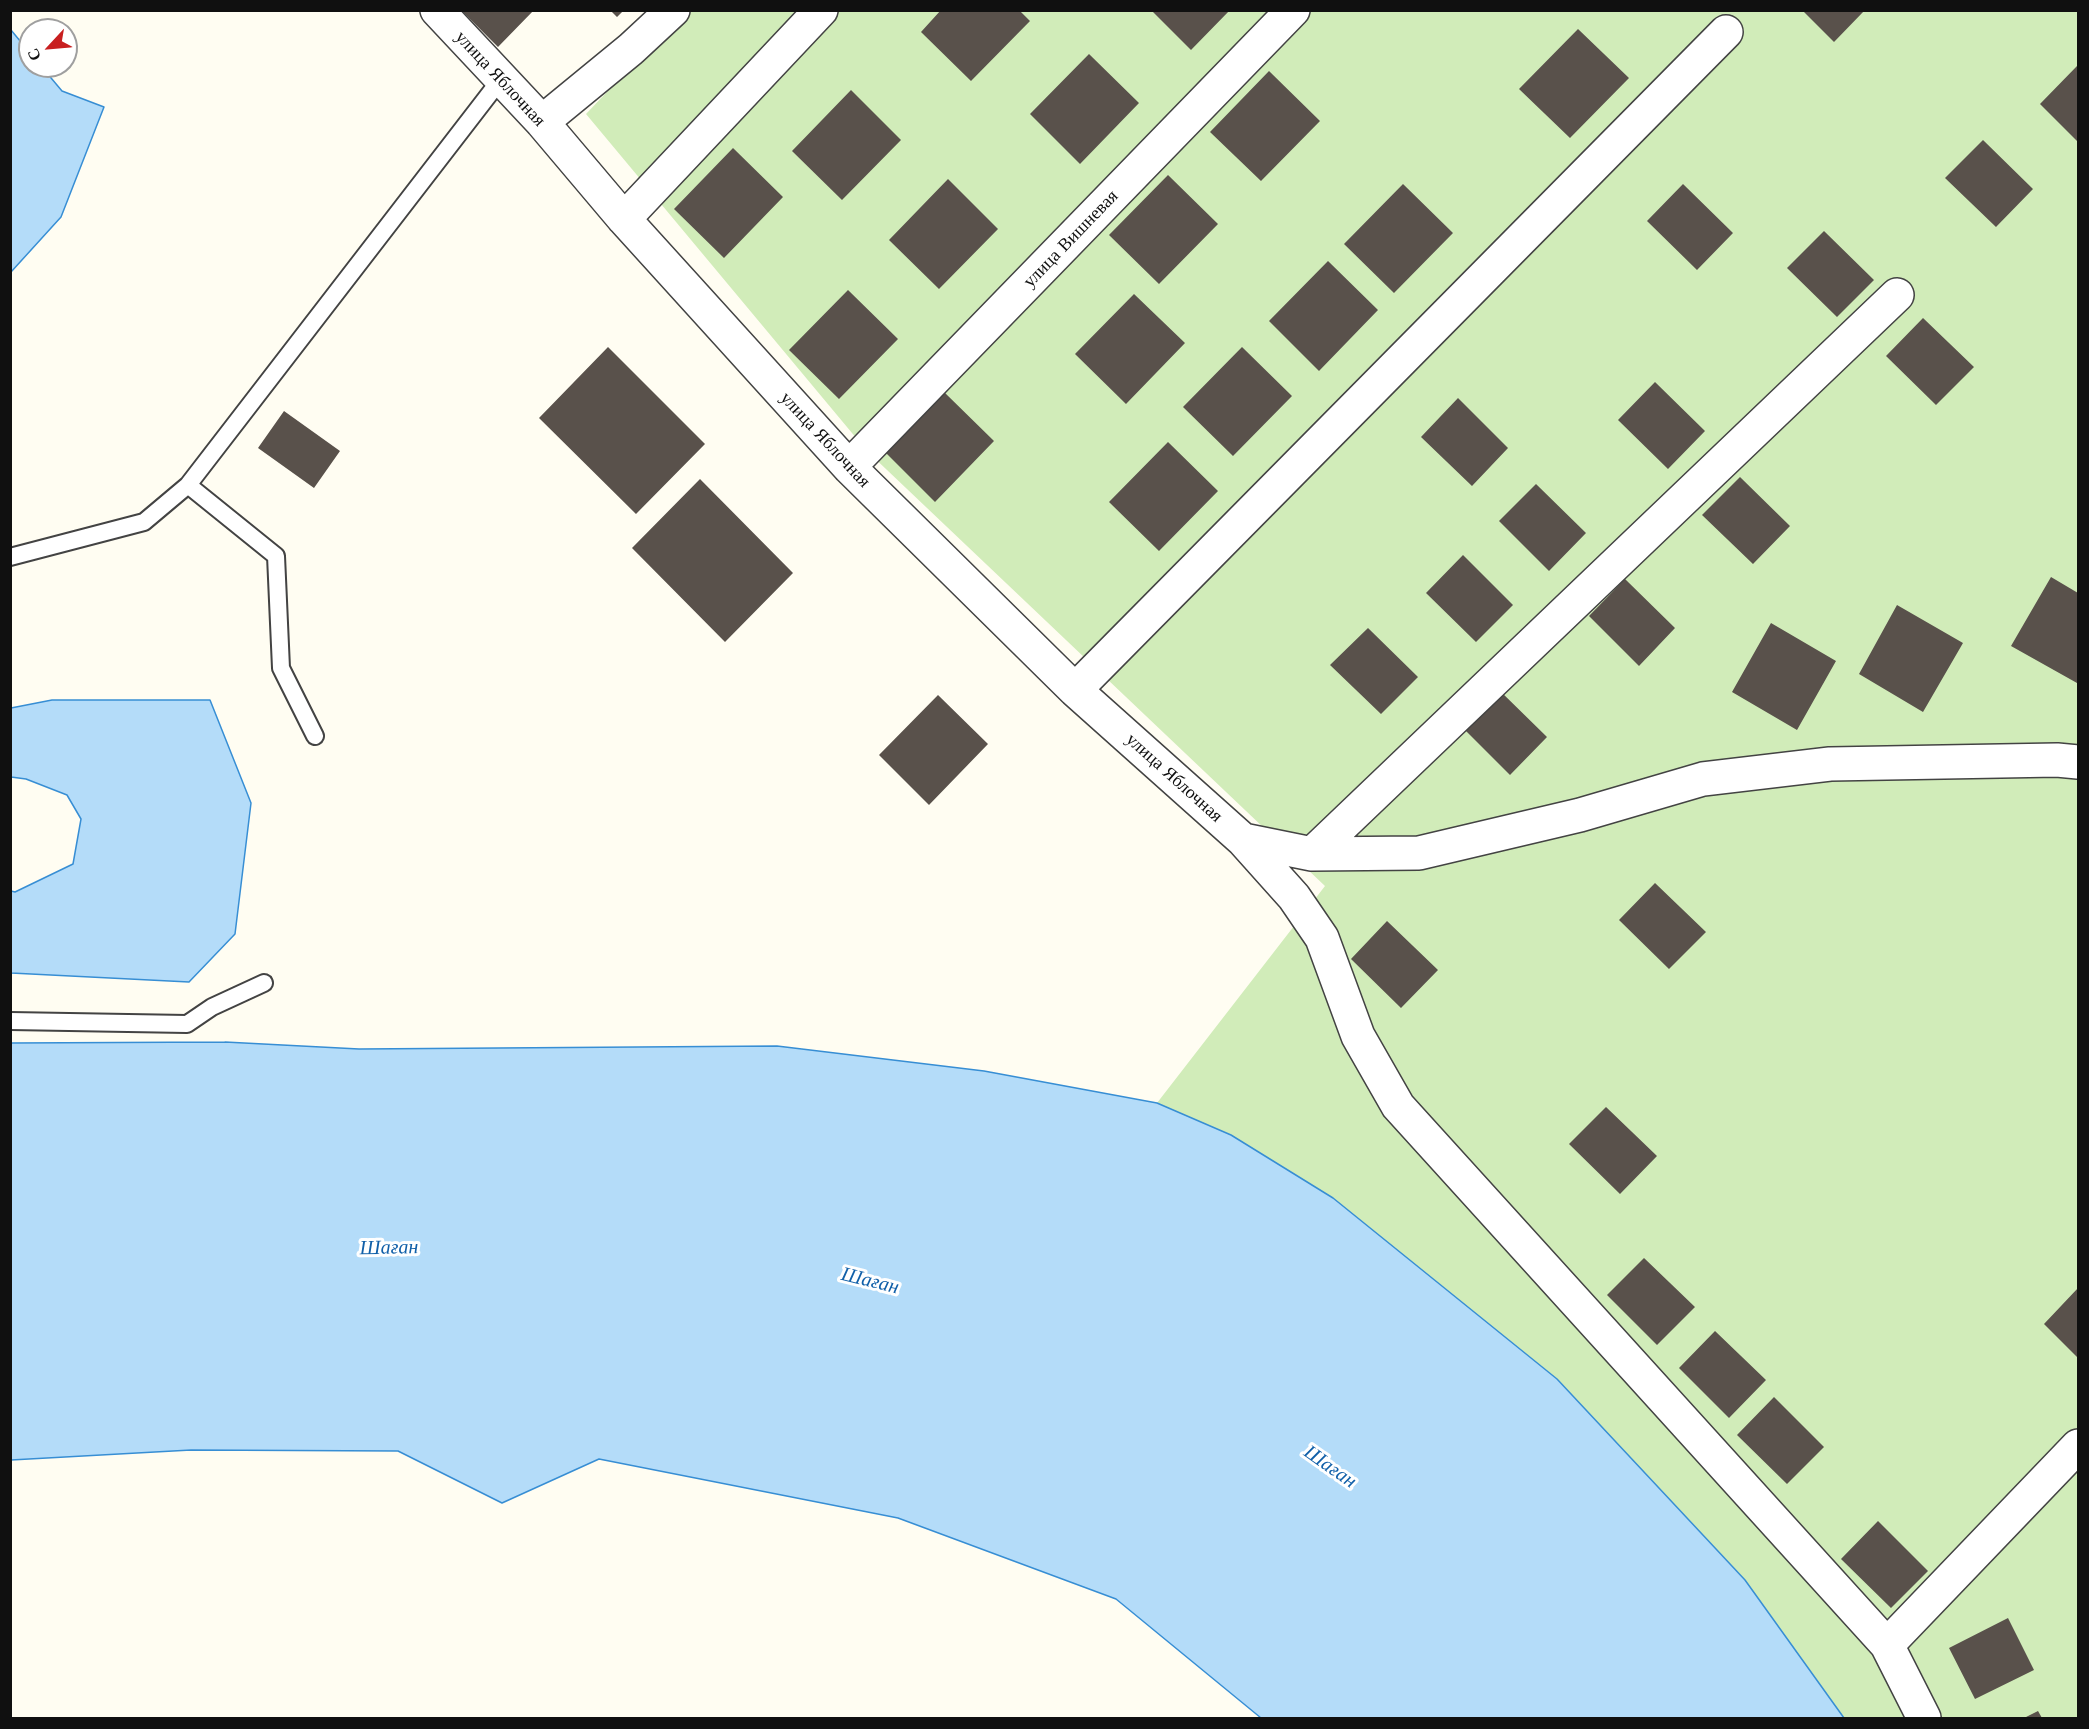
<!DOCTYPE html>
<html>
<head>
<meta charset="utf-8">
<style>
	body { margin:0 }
	#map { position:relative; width:2089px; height:1729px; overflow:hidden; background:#fffdf2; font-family:"Libre Baskerville",serif }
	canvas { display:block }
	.frame { position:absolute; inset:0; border:12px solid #101010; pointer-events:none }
	.north { position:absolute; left:18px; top:18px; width:60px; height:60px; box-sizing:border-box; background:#fff; border:2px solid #9f9f9f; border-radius:50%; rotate:244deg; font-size:16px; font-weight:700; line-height:24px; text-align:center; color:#101010 }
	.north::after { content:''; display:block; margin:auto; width:21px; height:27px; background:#c81f20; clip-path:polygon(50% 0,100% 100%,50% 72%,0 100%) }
</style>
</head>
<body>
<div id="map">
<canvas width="2089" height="1729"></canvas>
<div class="frame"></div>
<div class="north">С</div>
</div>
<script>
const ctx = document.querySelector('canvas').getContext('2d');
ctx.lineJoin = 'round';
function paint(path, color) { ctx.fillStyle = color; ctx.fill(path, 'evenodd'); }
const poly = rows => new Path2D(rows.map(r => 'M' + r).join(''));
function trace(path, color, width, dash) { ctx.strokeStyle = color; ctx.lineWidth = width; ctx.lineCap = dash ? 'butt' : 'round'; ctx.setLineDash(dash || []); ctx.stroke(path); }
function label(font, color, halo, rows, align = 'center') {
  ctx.font = font + ' "Libre Baskerville",serif'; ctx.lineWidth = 6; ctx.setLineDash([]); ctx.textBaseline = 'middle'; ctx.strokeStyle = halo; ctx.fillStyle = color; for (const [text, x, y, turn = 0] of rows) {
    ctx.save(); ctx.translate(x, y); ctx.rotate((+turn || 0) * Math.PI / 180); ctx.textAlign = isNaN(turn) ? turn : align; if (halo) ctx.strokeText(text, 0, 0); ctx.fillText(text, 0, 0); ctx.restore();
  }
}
paint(poly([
	[684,11,2078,11,2078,1718,1844,1718,1745,1580,1557,1379,1333,1198,1231,1135,1157,1103,1325,886,867,451,586,114]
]), '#d1ecb9');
const water = poly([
	[11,30,30,53,30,66,41,66,62,91,104,107,61,217,11,272,11,30],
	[52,700,210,700,251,803,235,934,189,982,11,973,11,891,15,892,73,864,81,819,67,795,26,779,11,777,11,708,52,700],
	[225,1042,359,1049,777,1046,984,1071,1157,1103,1231,1135,1333,1198,1557,1379,1745,1580,1844,1718,1261,1718,1116,1599,898,1518,599,1459,502,1503,398,1451,191,1450,11,1460,11,1043,225,1042]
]);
paint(water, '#b4dcf9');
trace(water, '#378ed4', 1.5);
paint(poly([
	[461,10,534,10,498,47],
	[610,10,624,10,617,17],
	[941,10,1019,10,1030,21,971,81,921,32],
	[1151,10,1230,10,1191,50],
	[1802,10,1865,10,1834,42],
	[1578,29,1629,78,1570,138,1519,89],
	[1089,54,1139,103,1080,164,1030,114],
	[2077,66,2078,68,2078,142,2040,104],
	[1269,71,1320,121,1261,181,1210,132],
	[851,90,901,140,842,200,792,151],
	[1983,140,2033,189,1996,227,1945,178],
	[733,148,783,197,724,258,674,209],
	[1168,175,1218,224,1159,284,1109,235],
	[948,179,998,229,939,289,889,240],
	[1403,184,1453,233,1394,293,1344,244],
	[1683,184,1733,233,1697,270,1647,221],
	[1824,231,1874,280,1837,317,1787,268],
	[1328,261,1378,310,1319,371,1269,321],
	[848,290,898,339,839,399,789,350],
	[1134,294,1185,343,1126,404,1075,354],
	[1923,318,1974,367,1936,405,1886,356],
	[608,347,705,444,636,514,539,418],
	[1242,347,1292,396,1233,456,1183,407],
	[1655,382,1705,431,1668,469,1618,420],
	[944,392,994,441,935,502,885,452],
	[1458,398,1508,448,1472,486,1421,437],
	[284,411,340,451,314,488,258,448],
	[1168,442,1218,491,1159,551,1109,502],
	[1740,477,1790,526,1753,564,1702,515],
	[700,479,793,573,725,642,632,548],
	[1536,484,1586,533,1549,571,1499,521],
	[1463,555,1513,605,1476,642,1426,593],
	[2051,577,2078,593,2078,680,2077,683,2011,646],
	[1625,579,1675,628,1639,666,1589,616],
	[1897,605,1963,643,1923,712,1859,674],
	[1771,623,1836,661,1797,730,1732,692],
	[1368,628,1418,677,1381,714,1330,665],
	[1497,688,1547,737,1510,775,1460,725],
	[938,695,988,744,929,805,879,755],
	[1655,883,1706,932,1669,969,1619,920],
	[1387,921,1438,970,1401,1008,1351,959],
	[1606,1107,1657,1156,1620,1194,1569,1144],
	[1644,1258,1695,1307,1657,1345,1607,1295],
	[2078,1288,2078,1358,2044,1324],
	[1715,1331,1766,1380,1729,1418,1679,1368],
	[1774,1397,1824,1447,1787,1484,1737,1435],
	[1878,1521,1928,1571,1891,1608,1841,1559],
	[2008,1618,2034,1670,1975,1699,1949,1648],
	[2038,1711,2042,1718,2024,1718]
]), '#59514b');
const service = poly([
	[188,485,276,556,281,668,315,736],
	[10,557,144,522,188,485,501,79],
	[10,1021,187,1024,212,1007,264,983]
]);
const minor = poly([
	[437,10,542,122,624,219,849,467,1075,690,1243,840,1294,897,1322,938,1358,1036,1398,1106,1887,1645,1924,1718],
	[542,122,631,49,673,10],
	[624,219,821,10],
	[849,467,1293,10],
	[1075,690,1726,32],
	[1243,840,1312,854,1419,853,1580,815,1703,779,1830,764,2057,760,2078,762],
	[1312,854,1897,295],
	[1887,1645,2078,1446]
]);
trace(service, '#434343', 20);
trace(minor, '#434343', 36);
trace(service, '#fff', 16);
trace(minor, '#fff', 33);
label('18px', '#101010', '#fff', [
	["улица Яблочная",500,79,47],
	["улица Вишневая",1071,239,-46],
	["улица Яблочная",825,440,47],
	["улица Яблочная",1174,778,42]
]);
label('italic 20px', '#1160a9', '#fff', [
	["Шаған",389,1248,-1],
	["Шаған",870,1281,14],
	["Шаған",1330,1467,35]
]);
</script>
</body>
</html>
